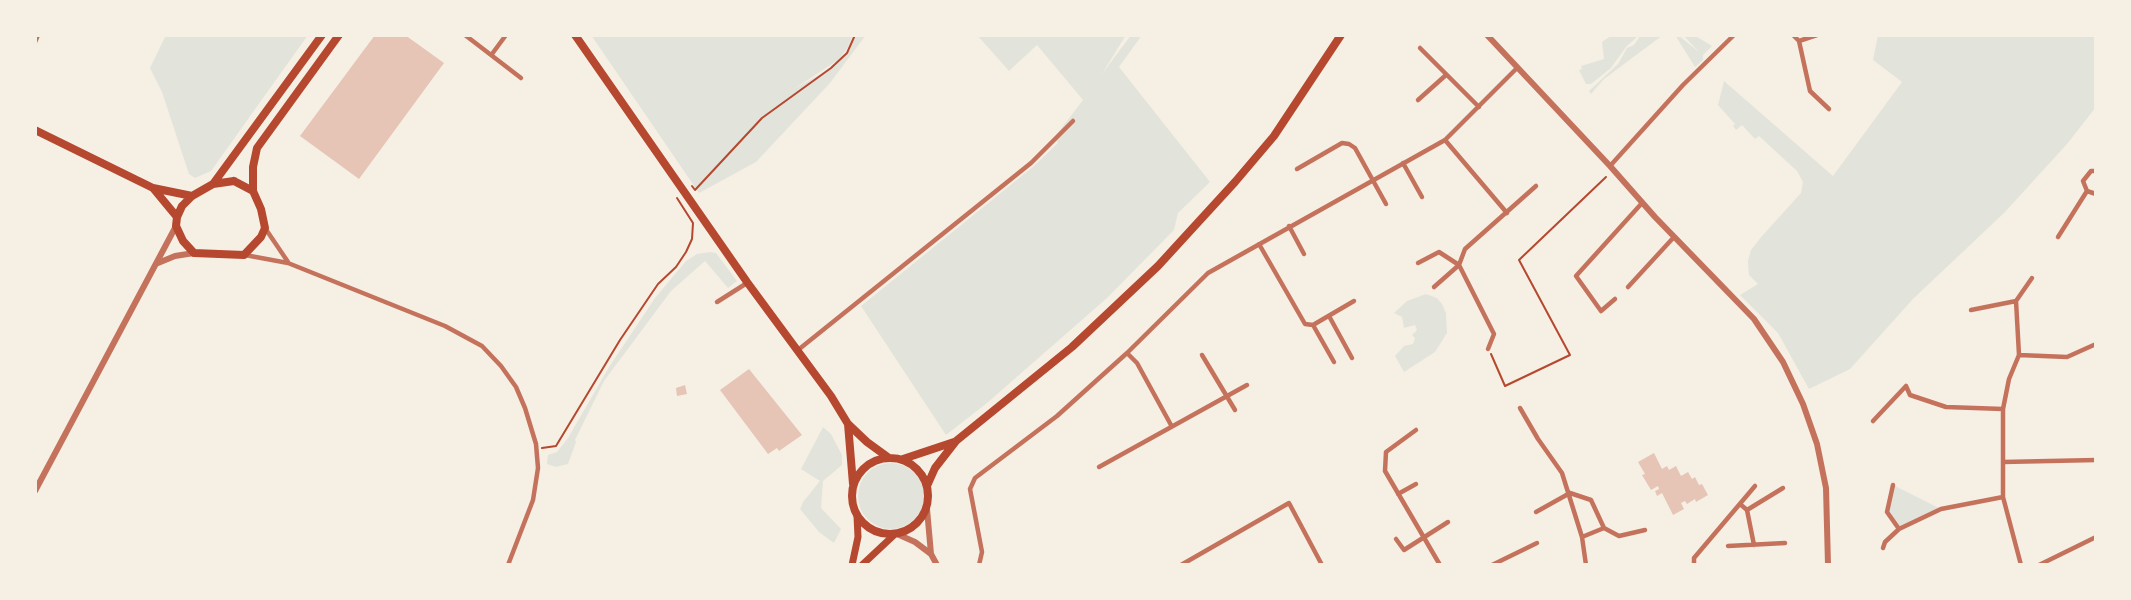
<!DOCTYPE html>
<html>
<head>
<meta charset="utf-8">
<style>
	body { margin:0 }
	#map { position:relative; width:2131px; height:600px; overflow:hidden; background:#f6efe4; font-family:"Open Sans",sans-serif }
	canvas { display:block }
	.frame { position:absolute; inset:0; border:37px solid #f6efe4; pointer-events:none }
</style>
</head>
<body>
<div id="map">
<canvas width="2131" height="600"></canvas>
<div class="frame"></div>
</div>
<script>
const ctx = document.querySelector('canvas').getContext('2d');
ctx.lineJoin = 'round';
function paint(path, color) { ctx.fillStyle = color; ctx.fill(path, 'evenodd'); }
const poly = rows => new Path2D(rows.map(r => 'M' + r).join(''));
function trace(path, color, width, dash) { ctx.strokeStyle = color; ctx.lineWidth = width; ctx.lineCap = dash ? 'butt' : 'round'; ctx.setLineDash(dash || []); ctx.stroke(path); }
paint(poly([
	[166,35,308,35,211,171,195,178,189,174,162,92,150,68],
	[591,35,853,35,847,49,838,60,794,89,835,66,850,50,856,35,866,35,830,83,756,162,699,193],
	[977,35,1126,35,1102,74,1131,35,1142,35,1119,67,1210,182,1178,213,1174,230,1107,298,987,403,946,435,861,306,1034,166,1058,143,1054,138,1083,100,1037,45,1009,71],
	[1612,35,1639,35,1626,47,1611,68,1591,84,1586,84,1579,70,1582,69,1581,66,1604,59,1602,42],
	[1641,35,1663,35,1604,79,1591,94,1589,91,1618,64,1627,48,1634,45],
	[1675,35,1678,35,1699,52,1683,35,1694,35,1712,46,1703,55,1703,60,1695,67],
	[1878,35,2096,35,2096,107,2067,144,2005,212,1913,299,1850,369,1809,389,1778,333,1740,295,1758,284,1749,275,1748,261,1751,250,1762,236,1801,193,1803,182,1797,171,1759,136,1755,139,1742,125,1736,130,1733,126,1735,124,1718,105,1724,81,1833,176,1902,82,1873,60],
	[710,252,716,253,737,281,728,288,705,261,671,291,604,381,575,440,576,442,568,464,556,467,547,464,548,455,557,452,568,438,609,367,655,298,686,261,697,254],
	[1426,294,1437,298,1442,304,1446,313,1447,333,1435,352,1404,372,1395,356,1404,346,1413,344,1415,338,1412,335,1417,330,1415,325,1404,328,1402,317,1394,313,1407,301],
	[823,427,831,434,842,455,842,465,823,481,821,508,841,529,834,543,819,532,800,509,803,502,820,481,801,469],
	'858 496a33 33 0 1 1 66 0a33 33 0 1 1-66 0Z',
	[1893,485,1941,509,1899,529,1888,512]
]), '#e2e4dc');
paint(poly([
	[375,35,405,35,444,63,359,179,300,136],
	[749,369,802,435,779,451,777,448,768,454,720,390],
	[685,385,687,394,677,396,676,388],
	[1654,453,1662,469,1667,466,1669,470,1676,466,1681,476,1688,472,1692,479,1695,477,1699,485,1702,484,1708,495,1696,502,1695,499,1687,504,1685,501,1681,503,1684,509,1673,515,1662,493,1657,496,1655,491,1659,489,1658,486,1651,490,1642,475,1645,474,1638,462]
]), '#e6c5b7');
trace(poly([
	[692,186,695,190,762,118,831,68,847,53,855,35],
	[1491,354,1505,386,1570,355,1519,260,1606,177],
	[542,448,556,446,620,340,658,284,676,267,686,252,692,239,693,223,677,198]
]), '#b5482f', 2);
trace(poly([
	[465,35,521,78],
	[1793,35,1799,41,1817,35],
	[1799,41,1810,91,1829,109],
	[35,42,38,35],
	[1420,48,1479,107],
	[492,54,506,35],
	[1418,100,1446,75],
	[1445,140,1507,213],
	[1403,163,1422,197],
	[1610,166,1683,85,1734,35],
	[1297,169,1342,143,1349,144,1355,148,1386,204],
	[2096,171,2091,171,2083,181,2087,191,2096,194],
	[1289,226,1304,254],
	[265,228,288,262],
	[2058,237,2087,191],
	[1259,244,1305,324,1313,325,1334,362],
	[245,255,288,263,445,326,482,346,501,366,516,387,525,408,536,444,538,468,533,500,508,565],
	[1418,263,1439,252,1459,265,1434,287],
	[1628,287,1674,237],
	[1615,299,1601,311,1576,276,1642,203],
	[2016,301,2019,355,2009,379,2003,409,2003,497,2021,565],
	[717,302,747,283],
	[1971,310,2016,301,2032,278],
	[1329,316,1352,358],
	[1313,325,1354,301],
	[1488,349,1494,334,1459,265,1465,249,1536,186],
	[798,350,1031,163,1073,121],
	[1127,353,1137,363,1171,425],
	[1202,355,1235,410],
	[2019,355,2067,357,2096,344],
	[1520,408,1538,439,1562,473,1582,537,1586,565],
	[1873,421,1906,386,1910,395,1946,407,2003,409],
	[1416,430,1386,452,1385,471,1440,565],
	[2003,462,2096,460],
	[1099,467,1247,385],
	[1893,485,1887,512,1899,529],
	[1398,494,1416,484],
	[1740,504,1747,510,1754,545],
	[1747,510,1783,488],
	[1536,512,1570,493,1591,500,1604,528,1582,537],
	[1604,528,1619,536,1645,530],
	[1396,539,1404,550,1448,522],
	[1728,546,1785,543],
	[1883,548,1885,542,1899,529,1941,509,2003,497],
	[979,565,982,552,970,489,975,478,1057,416,1127,353,1208,273,1445,140,1517,68],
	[1181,565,1289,503,1322,565],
	[1492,565,1537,543],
	[1694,565,1694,558,1755,486],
	[2039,565,2096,537]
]), '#c5725c', 4.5);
trace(poly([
	[1487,35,1610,166,1655,217,1754,319,1783,362,1803,404,1817,444,1826,488,1828,565],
	[158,263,175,256,194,253],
	[35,491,176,226],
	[927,509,931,554,937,565],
	[897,534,915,542,931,554]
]), '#c5725c', 6);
trace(poly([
	[852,565,858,537,857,516],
	[862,565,894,535]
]), '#b5482f', 7);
trace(poly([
	[575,35,747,282,831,396,848,424,867,442,889,458],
	[35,130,153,188,192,196],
	[234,181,253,191,261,209,265,228,261,237,244,255,194,253,183,241,176,226,177,217,182,206,192,196,213,184,234,181],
	[213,184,322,35],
	[153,188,177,217],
	[253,191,253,167,257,148,339,35],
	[848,424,853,484],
	'852 496a38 38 0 1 1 76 0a38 38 0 1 1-76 0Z',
	[903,459,954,442],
	[927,486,935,468,956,441,1072,347,1158,266,1235,182,1274,136,1341,35]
]), '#b5482f', 8);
</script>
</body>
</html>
